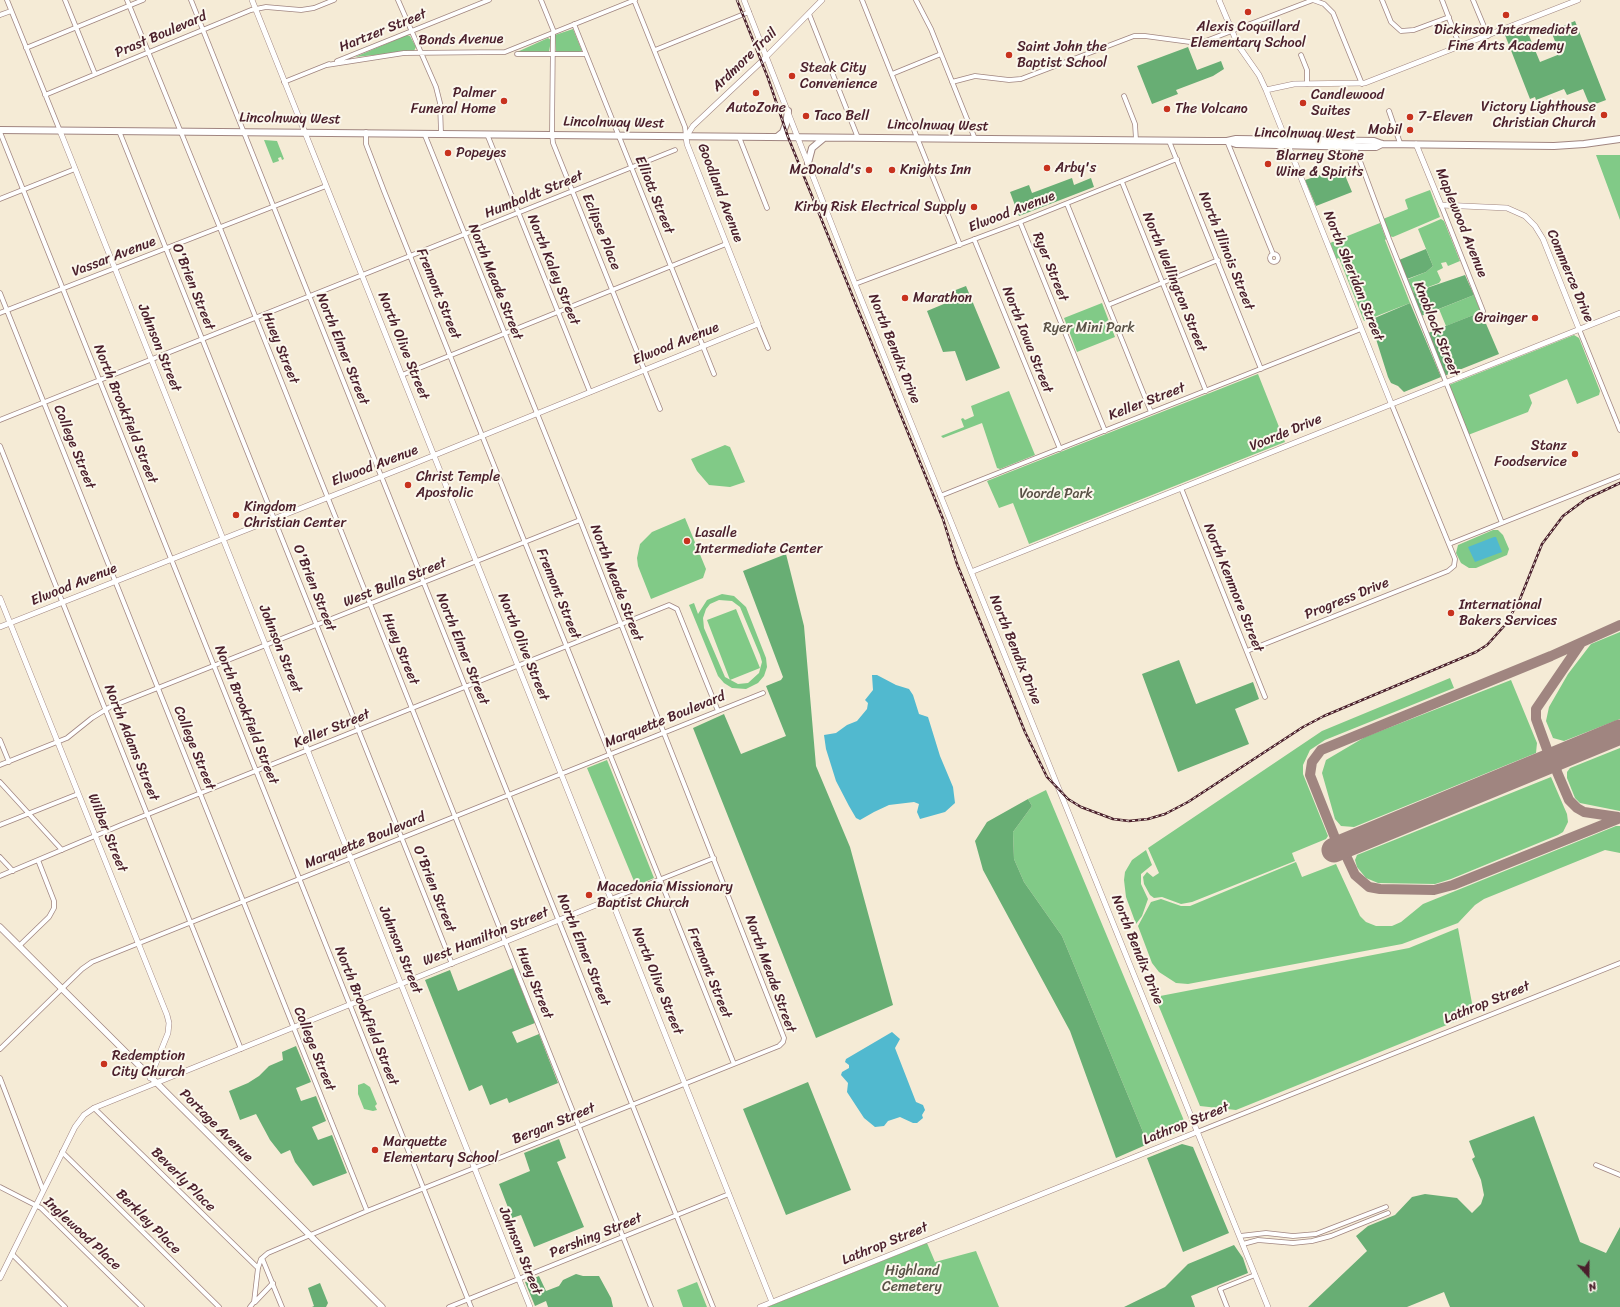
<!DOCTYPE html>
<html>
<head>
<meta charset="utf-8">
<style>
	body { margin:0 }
	#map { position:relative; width:1620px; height:1307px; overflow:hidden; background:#f5ebd6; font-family:Sriracha,sans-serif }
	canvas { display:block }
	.north { position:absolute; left:1568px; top:1255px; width:40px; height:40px; -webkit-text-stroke:3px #fbf7ec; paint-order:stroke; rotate:159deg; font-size:11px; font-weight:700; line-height:16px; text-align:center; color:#4a1f2b }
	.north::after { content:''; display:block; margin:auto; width:14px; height:18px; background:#4a1f2b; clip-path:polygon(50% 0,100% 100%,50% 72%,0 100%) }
</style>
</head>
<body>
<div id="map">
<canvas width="1620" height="1307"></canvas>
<div class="north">N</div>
</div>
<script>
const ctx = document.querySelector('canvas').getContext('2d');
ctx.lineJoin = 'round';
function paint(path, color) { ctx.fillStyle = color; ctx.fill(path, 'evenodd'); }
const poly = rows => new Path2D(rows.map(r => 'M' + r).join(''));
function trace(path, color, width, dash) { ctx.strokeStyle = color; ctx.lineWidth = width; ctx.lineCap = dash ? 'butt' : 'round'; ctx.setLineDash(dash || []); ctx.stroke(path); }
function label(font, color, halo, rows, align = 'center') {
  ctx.font = font + ' Sriracha,sans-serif'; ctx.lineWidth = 4; ctx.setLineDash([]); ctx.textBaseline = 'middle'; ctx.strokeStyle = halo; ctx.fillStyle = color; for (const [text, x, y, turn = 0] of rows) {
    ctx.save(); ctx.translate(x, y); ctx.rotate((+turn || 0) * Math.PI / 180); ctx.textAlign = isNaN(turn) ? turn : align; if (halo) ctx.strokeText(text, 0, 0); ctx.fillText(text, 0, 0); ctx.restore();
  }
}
paint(poly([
	[573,29,582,51,579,52,556,52,555,35],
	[407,35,410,36,416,47,414,51,355,57],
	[548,38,551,40,549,52,517,52],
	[264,140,277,141,284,159,282,160,281,157,278,158,279,161,273,163],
	[1596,155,1620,155,1620,220],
	[1430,190,1440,217,1393,237,1389,236,1383,219,1408,209,1405,200,1406,199],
	[1441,219,1444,221,1460,261,1448,266,1446,262,1441,263,1443,268,1437,271,1441,280,1439,283,1412,293,1406,280,1426,272,1433,266,1418,229],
	[1380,223,1386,239,1385,240,1410,303,1364,321,1339,258,1336,259,1330,243],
	[1474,295,1481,312,1446,326,1439,309],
	[1102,303,1115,337,1077,352,1064,318],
	[1574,335,1579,338,1600,391,1599,395,1577,404,1567,379,1529,395,1532,403,1528,412,1468,435,1449,385],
	[1258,374,1285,442,1029,544,1013,503,999,508,987,481],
	[1009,391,1035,455,1000,469,997,468,982,423,943,438,941,436,964,427,961,419,963,418,965,420,974,416,971,406],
	[725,445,730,447,745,482,730,487,709,485,697,471,691,459],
	[685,518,706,569,703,578,651,599,638,566,637,558,640,544,652,532],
	[1493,530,1498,530,1503,535,1509,549,1507,555,1476,568,1469,568,1461,563,1456,553,1458,545],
	[722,594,734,596,746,607,766,658,767,667,764,676,758,683,746,689,732,688,724,683,718,676,689,605,694,603,698,614,707,600],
	[719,600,732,601,740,607,760,655,762,662,759,673,748,683,738,684,725,677,704,628,703,618,706,609,710,604],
	[736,609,760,668,730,680,707,620],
	[1620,632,1620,719,1564,741,1553,738,1546,721,1549,707,1568,674,1591,644],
	[1450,678,1454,688,1325,740,1310,750,1303,765,1303,774,1328,836,1326,839,1292,853,1295,861,1192,902,1181,904,1162,897,1154,898,1150,895,1144,884,1143,877,1147,872,1153,877,1159,873,1148,848,1322,731],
	[1511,680,1537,743,1536,753,1354,827,1341,826,1335,819,1322,773,1326,760,1365,737],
	[1620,748,1620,811,1580,803,1575,798,1567,778,1567,772,1570,768],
	[607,760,654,878,636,886,587,768],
	[1551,777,1567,814,1568,822,1563,832,1558,835,1451,879,1435,884,1378,883,1366,878,1357,867,1355,860,1357,855],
	[1046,790,1185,1123,1182,1130,1148,1144,1062,936,1024,882,1014,859,1013,832,1032,806,1028,799],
	[1616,826,1620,826,1620,853,1605,850,1484,899,1475,905,1458,923,1402,944,1188,984,1176,983,1159,972,1152,963,1138,926,1151,902,1161,899,1181,906,1190,906,1296,862,1302,877,1336,864,1360,916,1366,922,1376,926,1392,926,1401,922,1423,904],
	[1146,850,1152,865,1141,874,1141,884,1148,899,1142,916,1136,924,1126,897,1124,880,1125,872,1132,860],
	[1458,928,1474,1014,1236,1110,1200,1106,1155,997,1409,948],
	[364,1083,370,1087,377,1104,375,1106,377,1110,373,1111,364,1109,358,1094,358,1085],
	[927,1243,935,1262,976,1251,999,1307,767,1307],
	[697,1282,707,1307,683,1307,677,1290]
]), '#81ca87');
paint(poly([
	[1575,21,1606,100,1590,106,1583,89,1567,95,1564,89,1536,100,1535,97,1530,99,1505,35,1525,26,1540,62,1560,54,1551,31],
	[1188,47,1197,70,1221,61,1224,69,1213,76,1176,90,1178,94,1152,104,1137,66],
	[1342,168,1352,192,1316,206,1305,180],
	[1072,178,1074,185,1091,178,1094,187,1019,216,1010,192,1029,185,1032,193],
	[1426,249,1433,266,1426,272,1407,279,1399,260],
	[1465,275,1474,295,1421,316,1412,293],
	[966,286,1000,368,966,381,955,351,943,352,927,311,951,301,948,293],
	[1410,303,1441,377,1404,392,1398,386,1391,383,1388,377,1370,320],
	[1481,312,1499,354,1444,376,1428,333],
	[786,554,804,626,816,766,850,847,893,1005,816,1038,693,728,724,714,741,754,786,736,766,686,781,680,783,677,743,571],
	[1179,660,1196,704,1253,682,1259,699,1235,709,1249,744,1178,772,1142,674],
	[1028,799,1032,806,1013,832,1014,859,1024,882,1062,936,1148,1144,1116,1158,1070,1031,983,870,975,841,987,822],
	[513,968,535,1023,512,1032,517,1043,539,1034,558,1083,509,1103,507,1098,490,1105,482,1085,469,1091,425,980,450,970,458,991],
	[296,1046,311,1082,296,1088,301,1101,316,1096,326,1121,312,1127,318,1140,332,1135,347,1173,313,1186,295,1162,290,1150,281,1154,270,1140,256,1114,240,1120,229,1091,248,1083,259,1076,269,1066,283,1060,282,1052],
	[808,1082,851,1190,786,1215,743,1109],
	[1534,1116,1580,1242,1606,1253,1620,1227,1620,1307,1450,1307,1444,1292,1407,1307,1308,1307,1367,1251,1356,1236,1368,1226,1395,1215,1412,1197,1425,1194,1457,1198,1472,1213,1481,1204,1484,1195,1481,1180,1472,1159,1475,1157,1469,1141],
	[559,1139,566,1158,557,1162,584,1227,534,1247,521,1215,512,1218,499,1184,530,1171,524,1153],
	[1182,1144,1193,1147,1229,1233,1183,1252,1147,1158],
	[1234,1245,1243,1258,1248,1273,1191,1296,1195,1307,1124,1307,1165,1287,1188,1264],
	[576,1274,583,1276,599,1276,611,1298,613,1307,548,1307,546,1301,535,1306,525,1282,539,1276,546,1291,559,1286,563,1280],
	[320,1283,328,1303,326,1307,312,1307,314,1306,308,1288]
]), '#68ae74');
paint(poly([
	[1494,537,1496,537,1502,552,1475,562,1468,547],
	[872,675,877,675,896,685,909,689,913,695,919,714,928,717,940,756,953,787,955,803,945,812,920,819,917,812,919,804,914,802,889,805,874,812,860,820,856,818,849,806,836,781,826,749,824,735,836,733,847,725,857,721,867,709,868,703,865,700,873,690],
	[892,1032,900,1039,895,1048,916,1102,923,1105,925,1110,922,1115,923,1118,917,1123,913,1123,900,1117,888,1121,884,1126,875,1127,864,1118,847,1092,848,1083,841,1075,842,1072,849,1068,849,1065,845,1062,846,1059]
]), '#51b9cf');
trace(poly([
	[1566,754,1554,755,1548,752,1536,719,1536,709,1581,643],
	[1566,754,1556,766,1557,772,1569,800,1577,808,1584,812,1618,817],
	[1342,847,1355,875,1369,887,1380,889,1434,890,1453,885,1620,818],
	[1339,848,1310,775,1312,762,1321,750,1551,656,1620,625]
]), '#a08580', 10);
trace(poly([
	[1334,850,1620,732]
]), '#a08580', 25);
const minor = poly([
	[7,0,60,131],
	[65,0,95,74],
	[127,0,220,228,651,1307],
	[191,0,713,1307],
	[398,0,436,87,440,103,441,133],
	[541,0,554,32],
	[634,0,685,127,686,137],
	[862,0,960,245],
	[916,0,931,29,975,139],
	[1382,0,1391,22,1401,31,1414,30,1449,17],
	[1442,0,1460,47],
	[1473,0,1488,36],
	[809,14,858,138],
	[0,15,11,11],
	[574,24,714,374],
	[553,32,552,134,553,143,660,409],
	[26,48,143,0],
	[655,50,749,12],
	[517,54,586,54],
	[1301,55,1307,70,1307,84],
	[337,61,489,0],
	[327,65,404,53,505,52,635,0],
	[892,74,941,54],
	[284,82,329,64],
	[952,82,975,76,1009,80,1021,79,1134,36,1145,36,1190,42,1203,42,1313,0,1324,4,1333,13,1362,84],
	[45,95,251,10,266,7,301,10,314,8,334,0],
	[1124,96,1135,124,1136,140],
	[1389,111,1400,143],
	[119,131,452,964],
	[0,132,471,1307],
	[366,132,366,144,384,191,734,1064],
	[487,134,590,392],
	[739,137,767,208],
	[1169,141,1261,369],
	[1227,141,1273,254],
	[1354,145,1389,239,1502,523],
	[1122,182,1206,391],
	[0,199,75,169],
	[1067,204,1151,412],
	[1441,205,1483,311],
	[1020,222,1105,431],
	[974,239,1060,449],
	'1270 258a4 4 0 1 1 8 0a4 4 0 1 1-8 0Z',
	[855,284,1020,222,1177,159],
	[0,293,367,1211],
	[1108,305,1218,260],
	[0,313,326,186],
	[758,324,768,348],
	[1579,329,1620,430],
	[402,375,726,244],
	[0,420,675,150],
	[0,446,241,1049],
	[1181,488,1265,697],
	[940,496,1361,329],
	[1449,544,1620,476],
	[1247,651,1448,571,1454,566,1455,559,1391,403],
	[0,740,9,762],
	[0,765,67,738,92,718,110,707,580,520],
	[0,782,62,850],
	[0,825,78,794],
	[0,857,13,871],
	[0,876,121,825,669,605,677,609,718,711],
	[611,899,714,858],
	[19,946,49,917,54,908,54,901,38,860],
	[0,1049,82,969,92,962,763,693],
	[0,1078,43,1190],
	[94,1108,258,1268],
	[1197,1132,1620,963],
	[62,1152,219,1307],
	[1596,1165,1620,1175],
	[0,1187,41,1208,142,1307],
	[1240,1236,1266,1233,1293,1236,1316,1234,1386,1207],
	[1243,1244,1258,1240,1293,1243,1312,1241,1331,1236,1388,1213],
	[12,1254,65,1307],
	[262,1258,282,1307],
	[255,1302,273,1283],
	[250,1307,254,1302,258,1268,261,1259,268,1253,367,1211,779,1046,783,1042,784,1038,580,520,424,133],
	[449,1307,729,1194],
	[1227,1307,1220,1289,1255,1275]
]);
const tertiary = poly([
	[252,0,772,1302],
	[744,0,855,284,1268,1307],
	[1219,0,1238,45,1259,75,1266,90,1391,403],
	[1266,90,1294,84,1365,83,1578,0],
	[60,131,530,1307],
	[1416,144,1441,205,1507,208,1525,216,1535,226,1543,239,1579,329],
	[971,572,1620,313],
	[0,598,167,1015,169,1023,168,1033,150,1078],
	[0,627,408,466,758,324,687,144,686,137,693,126,761,62,822,0],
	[0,1278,75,1127,84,1115,94,1108,611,899],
	[760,1307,1197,1132]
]);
const secondary = poly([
	[0,927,382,1307]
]);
const primary = poly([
	[0,130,1209,141,1227,141,1236,144,1362,147,1376,147,1382,144],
	[777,137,783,132,786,124,788,111],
	[1227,141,1236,139,1374,141,1382,144,1554,146,1584,144,1620,139],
	[808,163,812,148,824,138]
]);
trace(minor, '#a08580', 5.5);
trace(tertiary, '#a08580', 6);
trace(secondary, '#a08580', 7);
trace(primary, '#a08580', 8);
trace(minor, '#fff', 4);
trace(tertiary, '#fff', 5);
trace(secondary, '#fff', 5.5);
trace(primary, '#fff', 6);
const rail = poly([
	[737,0,768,78,788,137,943,519,957,564,1025,732,1047,777,1068,799,1081,807,1113,819,1129,821,1148,819,1165,814,1188,802,1303,727,1324,716,1476,652,1487,645,1506,624,1520,599,1542,544,1563,516,1586,499,1620,483]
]);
trace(rail, '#4a1f2b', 2.5);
trace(rail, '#fbf7ec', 1, [3]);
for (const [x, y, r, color] of [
	[1248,12,4,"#c8321e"],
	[1506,15,4,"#c8321e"],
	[1009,55,4,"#c8321e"],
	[792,76,4,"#c8321e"],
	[756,93,4,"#c8321e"],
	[504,101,4,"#c8321e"],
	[1303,103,4,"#c8321e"],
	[1167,109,4,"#c8321e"],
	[1604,115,4,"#c8321e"],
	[806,116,4,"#c8321e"],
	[1410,117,4,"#c8321e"],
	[1410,130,4,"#c8321e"],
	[448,153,4,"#c8321e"],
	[1268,164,4,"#c8321e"],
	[1047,168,4,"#c8321e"],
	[869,170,4,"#c8321e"],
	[892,170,4,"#c8321e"],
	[974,207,4,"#c8321e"],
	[905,298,4,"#c8321e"],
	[1535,318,4,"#c8321e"],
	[1575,454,4,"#c8321e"],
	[408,485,4,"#c8321e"],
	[236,515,4,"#c8321e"],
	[687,541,4,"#c8321e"],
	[1451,613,4,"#c8321e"],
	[589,895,4,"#c8321e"],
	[104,1064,4,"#c8321e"],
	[375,1150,4,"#c8321e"]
]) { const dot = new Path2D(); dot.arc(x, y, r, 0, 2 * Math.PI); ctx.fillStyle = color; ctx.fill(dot); trace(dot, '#fbf7ec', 1.5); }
label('14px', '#4a1f2b', '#fbf7ec', [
	["Alexis Coquillard",1248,27,"center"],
	["Elementary School",1248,43,"center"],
	["Dickinson Intermediate",1506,30,"center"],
	["Fine Arts Academy",1506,46,"center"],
	["Saint John the",1017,47],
	["Baptist School",1017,63],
	["Steak City",800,68],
	["Convenience",800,84],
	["Palmer",496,93,"right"],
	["Funeral Home",496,109,"right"],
	["Candlewood",1311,95],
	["Suites",1311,111],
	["Victory Lighthouse",1596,107,"right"],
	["Christian Church",1596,123,"right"],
	["AutoZone",756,108,"center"],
	["The Volcano",1175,109],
	["Taco Bell",814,116],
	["7-Eleven",1418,117],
	["Mobil",1402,130,"right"],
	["Popeyes",456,153],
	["Blarney Stone",1276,156],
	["Wine & Spirits",1276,172],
	["Arby's",1055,168],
	["McDonald's",861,170,"right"],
	["Knights Inn",900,170],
	["Kirby Risk Electrical Supply",966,207,"right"],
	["Marathon",913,298],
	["Grainger",1527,318,"right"],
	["Stanz",1567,446,"right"],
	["Foodservice",1567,462,"right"],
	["Christ Temple",416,477],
	["Apostolic",416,493],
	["Kingdom",244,507],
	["Christian Center",244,523],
	["Lasalle",695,533],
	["Intermediate Center",695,549],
	["International",1459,605],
	["Bakers Services",1459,621],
	["Macedonia Missionary",597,887],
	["Baptist Church",597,903],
	["Redemption",112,1056],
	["City Church",112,1072],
	["Marquette",383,1142],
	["Elementary School",383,1158]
], 'left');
label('14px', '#4a1f2b', '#fbf7ec', [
	["Hartzer Street",383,31,-22],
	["Prast Boulevard",161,35,-23],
	["Bonds Avenue",461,40,-1],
	["Ardmore Trail",745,60,-44],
	["Lincolnway West",290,119,1],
	["Lincolnway West",614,123,1],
	["Lincolnway West",938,126,1],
	["Lincolnway West",1305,134,1],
	["Goodland Avenue",720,193,69],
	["Humboldt Street",534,195,-22],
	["Elliott Street",654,195,68],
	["Elwood Avenue",1012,212,-21],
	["Maplewood Avenue",1461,223,68],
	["Eclipse Place",601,232,68],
	["North Illinois Street",1226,251,68],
	["Vassar Avenue",114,257,-21],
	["Ryer Street",1050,267,68],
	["North Kaley Street",553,270,68],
	["North Sheridan Street",1353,276,68],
	["Commerce Drive",1570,276,67],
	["North Meade Street",495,282,68],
	["North Wellington Street",1174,282,68],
	["O'Brien Street",193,287,68],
	["Fremont Street",438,294,68],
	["Knoblock Street",1436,329,68],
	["North Iowa Street",1027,340,68],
	["Elwood Avenue",676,344,-22],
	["North Olive Street",403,346,68],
	["Johnson Street",159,348,68],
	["Huey Street",280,348,68],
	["North Elmer Street",342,349,68],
	["North Bendix Drive",894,349,68],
	["Keller Street",1147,402,-21],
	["North Brookfield Street",125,414,68],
	["Voorde Drive",1286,433,-22],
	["College Street",74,447,68],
	["Elwood Avenue",375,466,-21],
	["West Bulla Street",395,583,-22],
	["North Meade Street",616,583,69],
	["Elwood Avenue",74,585,-22],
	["O'Brien Street",314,588,68],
	["North Kenmore Street",1233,588,68],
	["Fremont Street",558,594,68],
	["Progress Drive",1347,599,-22],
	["North Olive Street",523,647,68],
	["Johnson Street",280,649,68],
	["Huey Street",400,649,68],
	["North Elmer Street",462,649,68],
	["North Bendix Drive",1015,650,68],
	["North Brookfield Street",246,715,68],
	["Marquette Boulevard",665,720,-22],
	["Keller Street",332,729,-22],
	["North Adams Street",131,743,68],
	["College Street",194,748,68],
	["Wilber Street",107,833,68],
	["Marquette Boulevard",365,841,-22],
	["O'Brien Street",434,889,68],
	["West Hamilton Street",486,937,-22],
	["Johnson Street",400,950,68],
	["North Elmer Street",583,950,68],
	["North Bendix Drive",1137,950,68],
	["Fremont Street",709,973,68],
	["North Meade Street",770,974,70],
	["North Olive Street",657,981,68],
	["Huey Street",534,983,68],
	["Lathrop Street",1487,1003,-22],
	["North Brookfield Street",366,1016,68],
	["College Street",314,1049,68],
	["Bergan Street",554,1124,-22],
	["Lathrop Street",1186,1124,-22],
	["Portage Avenue",216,1126,45],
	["Beverly Place",183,1180,45],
	["Berkley Place",148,1222,45],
	["Inglewood Place",82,1234,43],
	["Pershing Street",596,1236,-22],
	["Lathrop Street",885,1244,-22],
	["Johnson Street",520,1251,68]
]);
label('14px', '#5a5247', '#fbf7ec', [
	["Ryer Mini Park",1089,328],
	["Voorde Park",1056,494],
	["Highland",912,1271],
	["Cemetery",912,1287]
]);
</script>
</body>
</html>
